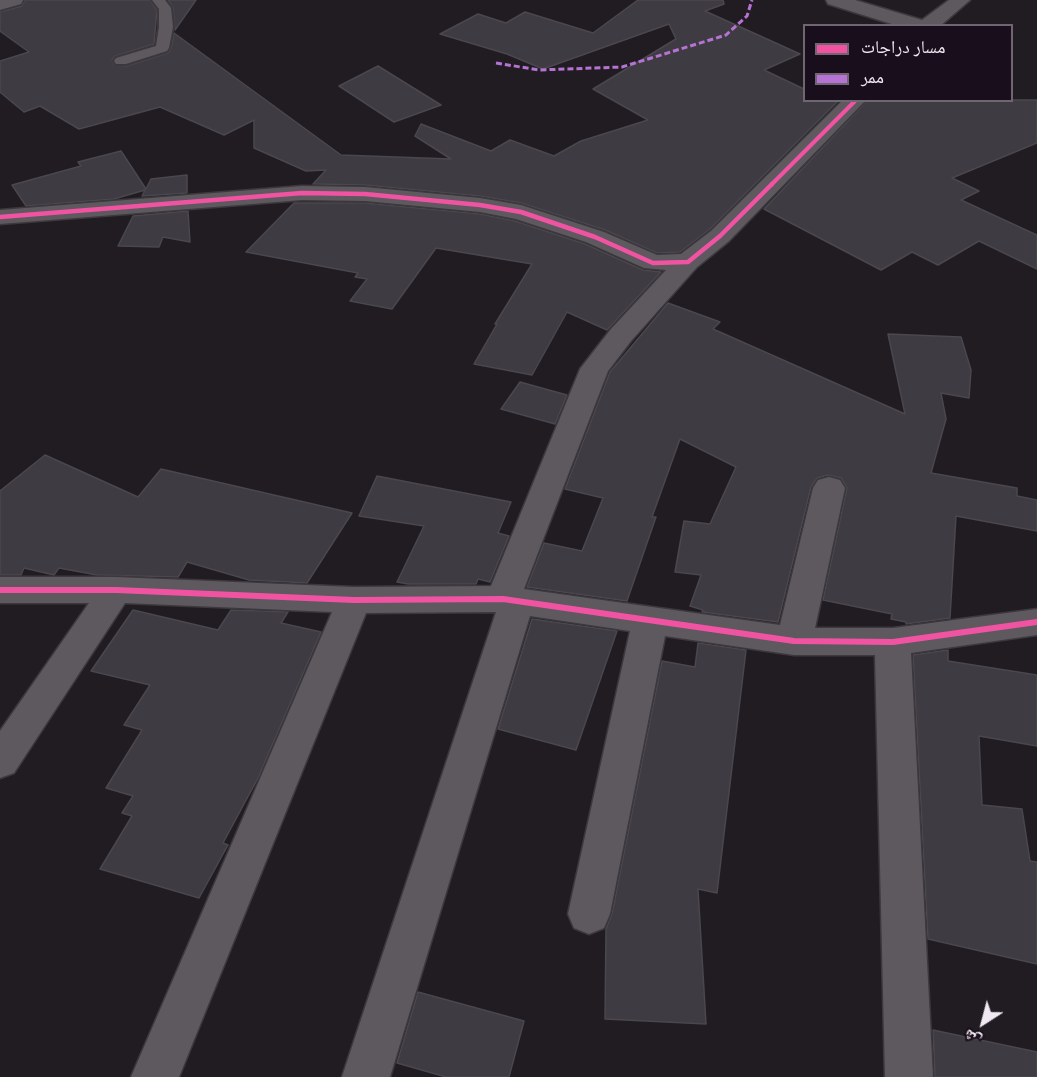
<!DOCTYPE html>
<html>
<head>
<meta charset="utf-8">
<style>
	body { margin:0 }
	#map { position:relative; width:1037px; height:1077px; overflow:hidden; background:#211c22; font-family:"Roboto Condensed","Noto Naskh Arabic",sans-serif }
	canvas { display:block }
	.legend { position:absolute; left:803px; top:24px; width:210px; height:78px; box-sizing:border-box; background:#190f1c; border:2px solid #6f6672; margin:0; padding:8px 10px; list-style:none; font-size:18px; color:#f0e8f2 }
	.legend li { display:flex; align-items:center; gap:12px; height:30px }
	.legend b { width:30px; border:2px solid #6f6672 }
	.north { position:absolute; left:953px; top:993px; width:60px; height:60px; -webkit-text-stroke:4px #190f1c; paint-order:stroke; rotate:216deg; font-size:16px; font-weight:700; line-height:24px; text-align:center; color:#f0e8f2 }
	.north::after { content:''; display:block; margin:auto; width:21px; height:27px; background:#f0e8f2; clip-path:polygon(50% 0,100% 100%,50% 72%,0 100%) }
</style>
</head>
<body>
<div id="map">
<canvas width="1037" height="1077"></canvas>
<ul class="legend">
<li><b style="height:8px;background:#f153a3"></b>مسار دراجات</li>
<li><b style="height:8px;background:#b673d3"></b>ممر</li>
</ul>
<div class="north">ش</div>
</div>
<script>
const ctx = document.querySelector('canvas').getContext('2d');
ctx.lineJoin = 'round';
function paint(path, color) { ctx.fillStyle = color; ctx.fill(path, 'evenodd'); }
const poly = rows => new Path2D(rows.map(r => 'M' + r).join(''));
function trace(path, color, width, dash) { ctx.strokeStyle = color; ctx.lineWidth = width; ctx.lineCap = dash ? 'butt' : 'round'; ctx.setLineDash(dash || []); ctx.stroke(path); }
const building = poly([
	[25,0,150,0,157,10,154,44,115,56,112,60,114,65,127,66,168,53,171,48,174,33,341,155,451,159,415,136,421,124,491,151,510,140,554,156,581,141,648,120,593,89,676,39,669,24,543,69,507,54,440,34,478,14,506,23,525,12,593,33,638,0,723,0,724,4,705,11,800,54,764,70,804,89,804,100,839,100,710,229,680,252,657,253,605,230,521,203,480,196,365,185,313,184,326,170,306,171,254,148,254,120,224,135,160,107,79,129,40,106,24,112,0,92,0,61,29,52,0,31,0,12,22,6,25,0],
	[168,0,196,0,175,30,173,8,168,0],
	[378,66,441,105,394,122,339,86,378,66],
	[868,100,1037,100,1037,143,952,178,979,191,961,200,1037,235,1037,269,979,241,938,265,912,252,881,270,764,209,868,100],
	[121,151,146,189,151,179,187,175,187,193,142,196,145,190,114,199,26,206,12,185,81,166,78,162,121,151],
	[294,203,365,203,480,214,515,221,585,244,643,270,661,272,607,330,567,312,532,375,474,364,497,324,495,324,532,264,436,248,392,309,350,301,367,279,355,277,358,273,246,252,294,203],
	[188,211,190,242,163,237,159,247,118,246,133,216,188,211],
	[668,303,720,322,713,329,905,414,888,334,961,337,971,370,969,398,941,393,946,419,931,473,1017,488,1017,496,1037,500,1037,531,956,516,950,618,906,624,906,622,891,619,892,614,823,600,847,488,841,478,828,475,817,478,811,487,778,622,702,612,703,610,690,606,701,575,675,572,684,521,710,524,736,467,680,439,652,517,656,517,627,601,527,587,544,543,582,551,603,498,565,489,610,372,668,303],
	[520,382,567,395,555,424,501,409,520,382],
	[45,455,138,497,161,469,352,513,307,583,249,580,187,562,178,577,97,575,59,568,54,575,24,568,21,575,0,575,0,491,45,455],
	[377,476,511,502,498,533,509,536,490,582,478,579,476,584,408,584,397,582,424,526,359,516,377,476],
	[133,610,218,630,231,610,288,612,281,623,321,632,258,778,223,843,228,845,199,898,100,869,132,816,122,813,133,796,106,788,142,730,124,725,150,685,91,671,133,610],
	[532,619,617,631,576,750,498,729,532,619],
	[698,643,746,650,717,893,698,889,706,1024,605,1019,606,929,612,914,662,661,695,667,698,643],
	[948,650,948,661,1037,675,1037,746,979,736,982,805,1022,809,1030,861,1037,862,1037,964,928,939,913,655,948,650],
	[418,992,524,1021,509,1077,446,1077,397,1063,418,992],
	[933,1030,1037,1052,1037,1077,935,1077,933,1030]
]);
paint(building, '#3e3b42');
trace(building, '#4a474e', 1.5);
const lane = poly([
	[152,0,165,0,171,8,173,27,169,48,167,51,126,64,116,64,114,61,116,58,156,46,159,27,159,9,152,0]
]);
const street = poly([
	[826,0,855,0,922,20,949,0,970,0,940,26,898,26,828,4,826,0],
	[843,100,866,100,729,241,697,267,631,341,608,371,524,589,780,625,813,488,818,480,829,477,840,480,845,488,815,628,893,628,1037,609,1037,635,911,653,933,1077,885,1077,875,655,794,655,665,636,610,914,604,928,589,934,574,928,568,914,630,631,530,616,390,1077,342,1077,496,612,366,613,179,1077,131,1077,332,612,125,603,14,773,0,778,0,731,89,603,0,603,0,577,116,577,354,587,491,586,580,369,611,329,666,270,644,268,586,242,516,219,480,212,365,201,302,200,0,224,0,210,302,186,365,187,480,198,521,205,604,232,657,255,681,254,711,231,843,100]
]);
const secondary = poly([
	[0,0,23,0,21,4,0,10,0,0]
]);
trace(lane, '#3c383d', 4);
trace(street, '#3c383d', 3);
trace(secondary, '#3c383d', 3);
paint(lane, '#5d595e');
paint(street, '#5d595e');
paint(secondary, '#5d595e');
trace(poly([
	[496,63,539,70,622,67,726,35,747,16,752,0]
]), '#b673d3', 3, [6, 3]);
trace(poly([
	[771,185,856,100]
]), '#f153a3', 4);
trace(poly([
	[0,217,302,193,365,194,480,205,521,212,595,237,653,263,688,262,720,236,772,184]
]), '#f153a3', 4.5);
trace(poly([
	[0,590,116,590,354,600,503,599,794,641,893,642,1037,622]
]), '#f153a3', 6);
</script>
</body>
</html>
